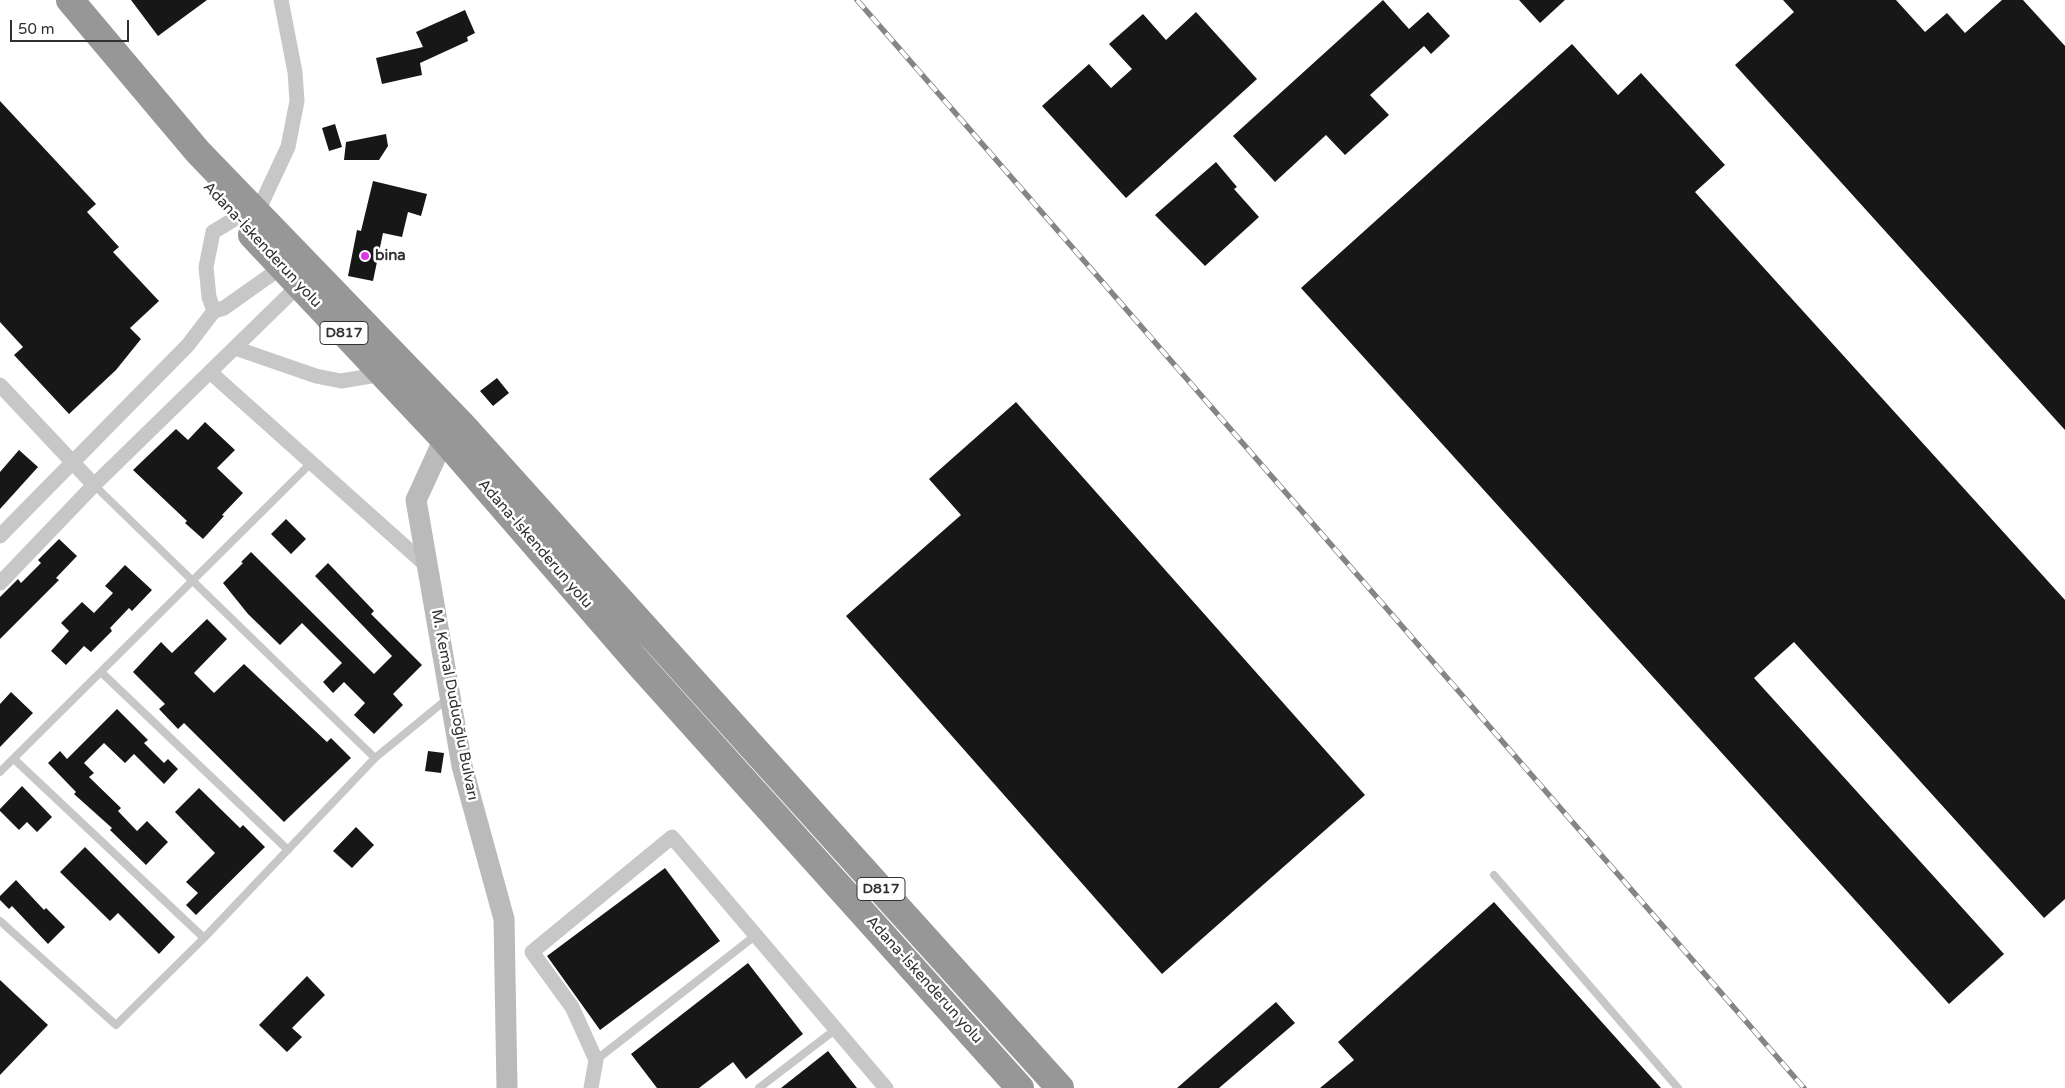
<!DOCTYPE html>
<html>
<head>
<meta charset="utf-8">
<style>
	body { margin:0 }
	#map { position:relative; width:2065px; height:1088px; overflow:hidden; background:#fff; font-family:"Varela Round",sans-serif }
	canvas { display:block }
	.scale { position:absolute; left:10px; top:20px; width:119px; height:22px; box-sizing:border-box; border:2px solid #303030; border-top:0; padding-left:6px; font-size:15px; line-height:18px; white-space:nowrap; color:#303030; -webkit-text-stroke:4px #fff; paint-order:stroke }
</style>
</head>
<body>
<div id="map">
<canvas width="2065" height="1088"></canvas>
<div class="scale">50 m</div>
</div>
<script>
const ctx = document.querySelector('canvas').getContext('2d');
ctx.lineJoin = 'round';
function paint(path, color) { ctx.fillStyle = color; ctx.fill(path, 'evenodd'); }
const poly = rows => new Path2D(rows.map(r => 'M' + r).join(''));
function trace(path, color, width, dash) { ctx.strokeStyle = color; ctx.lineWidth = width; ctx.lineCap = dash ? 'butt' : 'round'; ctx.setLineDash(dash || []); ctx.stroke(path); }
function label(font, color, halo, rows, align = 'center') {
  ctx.font = font + ' "Varela Round",sans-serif'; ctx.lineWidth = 5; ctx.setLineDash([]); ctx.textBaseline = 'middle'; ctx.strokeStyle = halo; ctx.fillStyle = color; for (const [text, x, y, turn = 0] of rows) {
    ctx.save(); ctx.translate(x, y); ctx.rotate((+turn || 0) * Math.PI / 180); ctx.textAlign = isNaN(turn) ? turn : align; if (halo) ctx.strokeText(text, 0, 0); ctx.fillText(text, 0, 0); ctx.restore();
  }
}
paint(poly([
	[131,0,207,0,158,36],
	[1383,0,1409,29,1428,12,1450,36,1431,54,1424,46,1370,95,1389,115,1345,155,1326,135,1275,182,1233,136],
	[1519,0,1565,0,1540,23],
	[1783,0,1896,0,1925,32,1947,13,1965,33,2002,0,2023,0,2065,46,2065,430,1735,65,1794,12],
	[465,10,475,33,467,37,468,41,420,63,422,75,382,84,376,58,423,47,416,32],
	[1196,12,1257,79,1126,198,1042,106,1089,64,1111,88,1132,69,1109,44,1143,14,1166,40],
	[1572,44,1618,95,1641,73,1725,165,1695,192,2065,600,2065,899,2044,918,1794,642,1754,678,2004,954,1949,1004,1301,288],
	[0,101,96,204,87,212,119,247,113,252,159,301,130,328,141,339,116,370,69,414,14,355,23,347,0,322],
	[335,124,342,147,329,151,322,128],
	[386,134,388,146,379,160,344,160,346,142],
	[1216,162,1237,187,1234,189,1259,217,1205,266,1155,215],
	[373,181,427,194,421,216,408,212,402,237,383,233,373,281,348,276,357,230,361,231],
	[497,378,509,393,493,406,480,391],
	[1016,402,1365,795,1162,974,846,616,961,515,929,479],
	[205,422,235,450,217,468,243,493,222,515,224,516,203,539,185,523,187,521,133,470,176,429,188,440],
	[19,450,38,467,0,509,0,472],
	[286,519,306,539,291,554,271,534],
	[59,539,77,556,56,578,59,580,0,639,0,597,18,579,21,583,41,563,38,560],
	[251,552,374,674,392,656,315,576,328,563,374,611,371,614,422,665,393,694,403,705,374,734,354,715,365,703,344,682,333,693,323,682,342,663,302,623,280,645,248,614,223,583,243,563,241,562],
	[125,565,152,590,132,611,129,608,110,628,112,631,91,652,84,646,66,665,51,651,69,631,61,623,82,602,94,613,113,593,105,586],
	[207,619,227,639,194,673,214,693,244,664,327,742,331,738,351,758,284,822,184,723,178,729,159,709,165,704,133,672,161,642,172,653],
	[11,692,33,713,0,747,0,704],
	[117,709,148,740,144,743,164,763,168,759,178,769,164,784,134,754,125,763,104,743,84,763,94,773,89,777,121,808,118,811,137,831,147,821,168,842,146,865,110,830,112,828,74,794,76,792,48,763,60,751,67,759],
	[428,751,444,753,441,773,425,771],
	[22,786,52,817,37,832,27,822,19,830,0,811,0,809],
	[199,788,240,828,243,825,265,847,196,915,186,905,198,893,186,882,215,853,175,812],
	[356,827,374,845,352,868,333,851],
	[85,847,175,937,159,954,118,913,110,921,60,872],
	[665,868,720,941,600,1030,547,956],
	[16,880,44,910,46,908,65,927,48,944,12,906,9,909,0,900,0,896],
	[1494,902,1661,1088,1320,1088,1354,1060,1338,1042],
	[748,963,803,1034,746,1079,733,1062,699,1088,657,1088,631,1054],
	[307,976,325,995,292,1028,302,1037,287,1052,259,1025],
	[0,980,48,1025,0,1075],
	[1276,1002,1295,1023,1219,1088,1177,1088],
	[828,1051,857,1088,781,1088]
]), '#171717');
trace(poly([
	[94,485,375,758],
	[101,672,288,850],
	[14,759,204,938],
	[0,772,311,463],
	[1494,875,1678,1088],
	[0,921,116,1025,204,938,375,758,447,699],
	[596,1060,756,935],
	[759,1088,836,1029]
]), '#c7c7c7', 8);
trace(poly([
	[257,213,288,147,297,101,295,72,281,0],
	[214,311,209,297,206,267,213,232,236,218],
	[235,348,316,376,341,381,383,374],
	[210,372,428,567],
	[0,385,94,485],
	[0,536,188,345,214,311,224,308,282,267],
	[0,583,94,485,299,285],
	[591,1088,596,1060,572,1007,532,952,672,837,886,1088]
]), '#c7c7c7', 15);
trace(poly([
	[454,431,444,439,416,500,462,766,504,919,507,1088]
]), '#bababa', 21);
trace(poly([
	[70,0,198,152,461,424,1060,1088],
	[252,235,444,439,640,665,1020,1088]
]), '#979797', 28);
const rail = poly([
	[857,0,1804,1088]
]);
trace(rail, '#858585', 5.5);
trace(rail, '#fff', 4, [11]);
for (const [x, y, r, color] of [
	[365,256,5,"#da36e3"]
]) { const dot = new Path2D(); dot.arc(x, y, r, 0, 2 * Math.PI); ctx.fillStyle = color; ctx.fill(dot); trace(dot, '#fff', 2); }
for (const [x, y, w] of [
	[344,333,48],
	[881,889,48]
]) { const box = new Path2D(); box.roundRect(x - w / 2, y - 11.5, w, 23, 4); ctx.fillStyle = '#fff'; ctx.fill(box); trace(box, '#303030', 1); }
label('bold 14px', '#303030', null, [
	["D817",344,333],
	["D817",881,889]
]);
label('15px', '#303030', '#fff', [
	["Adana-İskenderun yolu",262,245,47],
	["Adana-İskenderun yolu",535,544,49],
	["M. Kemal Duduoğlu Bulvarı",454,705,79],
	["Adana-İskenderun yolu",924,980,48]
]);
label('bold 15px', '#303030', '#fff', [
	["bina",375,256]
], 'left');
</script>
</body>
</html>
